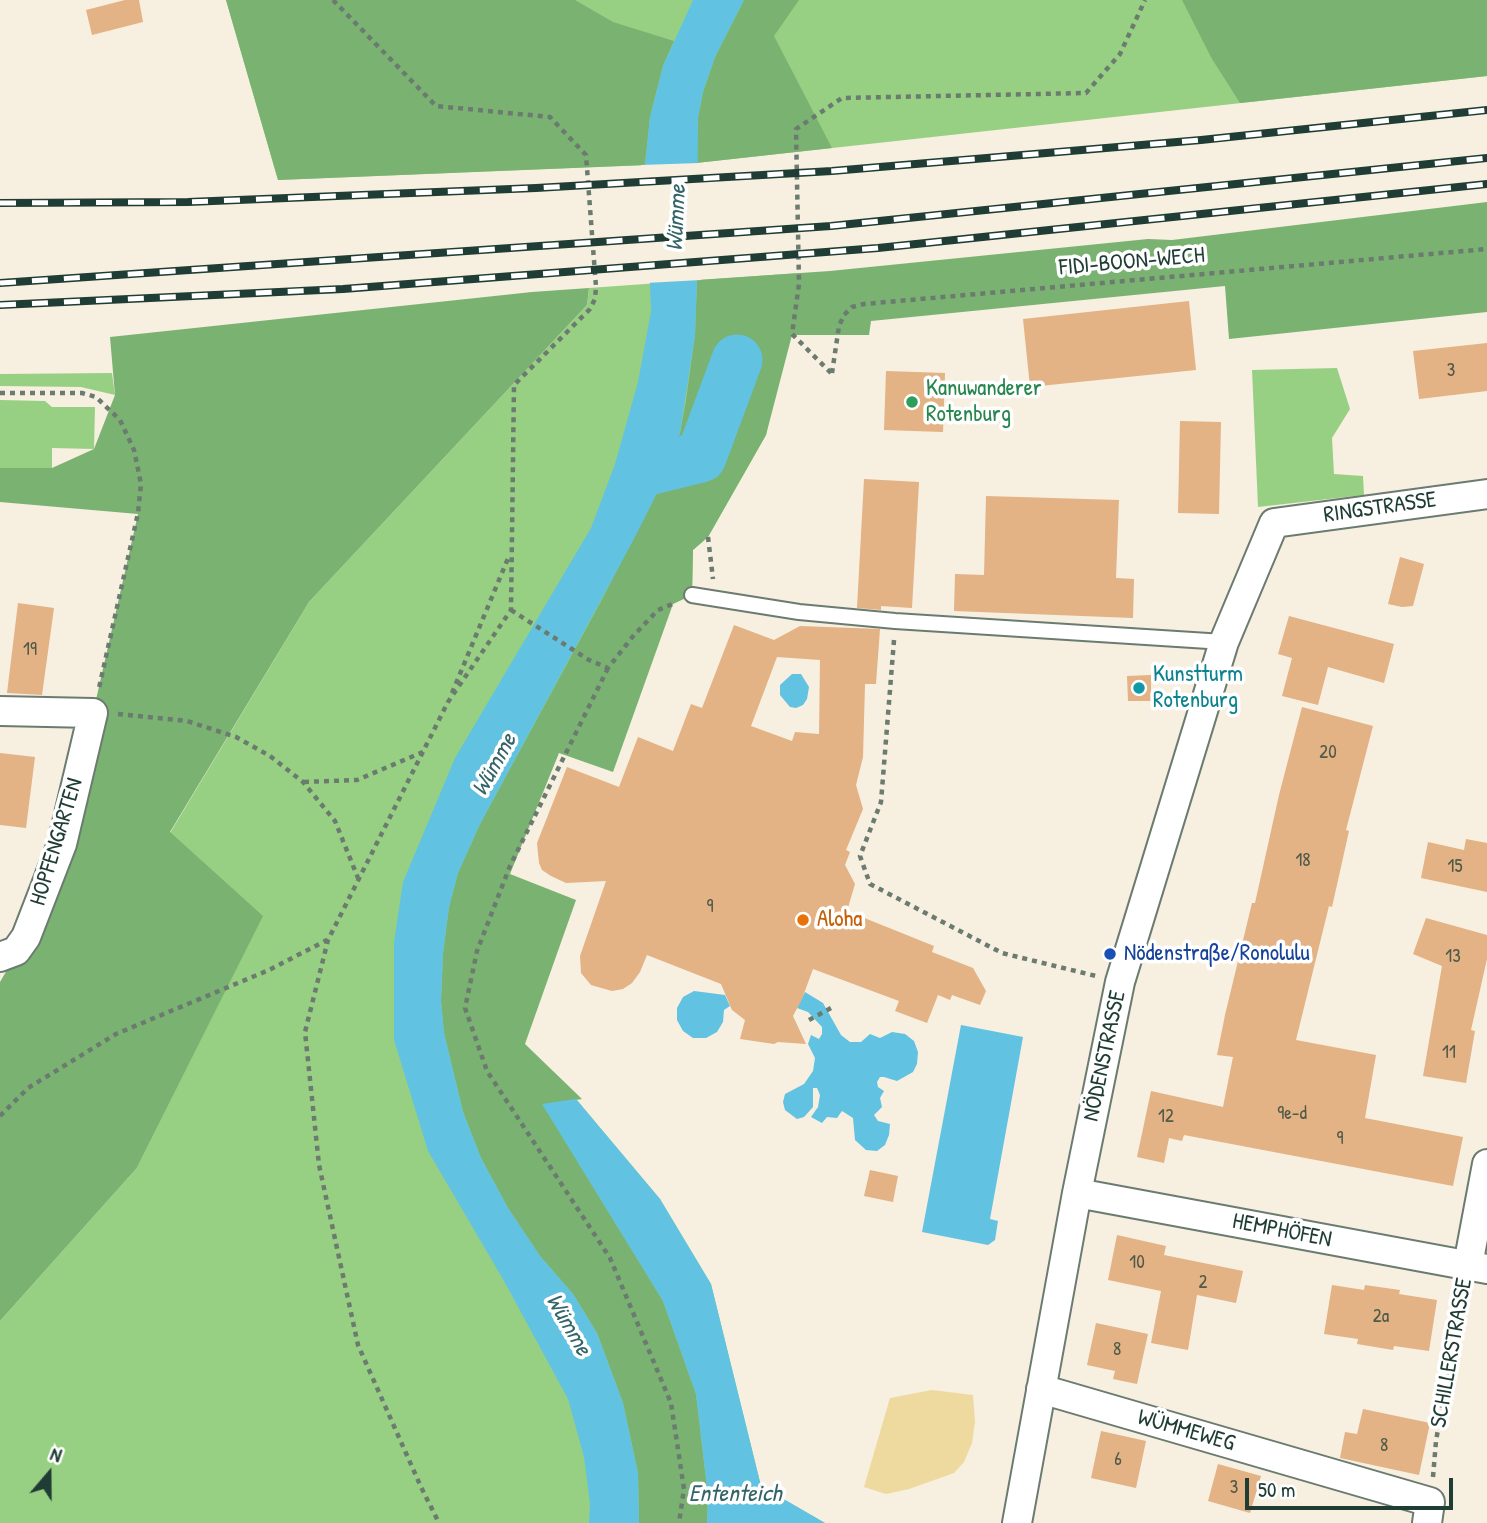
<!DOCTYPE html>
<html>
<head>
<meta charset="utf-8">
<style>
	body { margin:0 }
	#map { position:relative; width:1487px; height:1523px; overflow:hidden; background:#f7efe0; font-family:"Patrick Hand",sans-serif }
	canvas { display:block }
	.north { position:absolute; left:14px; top:1439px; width:70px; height:70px; -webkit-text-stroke:5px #fff; paint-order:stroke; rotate:20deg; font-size:19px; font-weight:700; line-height:28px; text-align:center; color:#1f3d34 }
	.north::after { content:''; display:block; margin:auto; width:24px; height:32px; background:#1f3d34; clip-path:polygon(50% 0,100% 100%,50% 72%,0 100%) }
	.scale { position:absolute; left:1245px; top:1478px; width:208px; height:32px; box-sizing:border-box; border:4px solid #1f3d34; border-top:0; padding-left:9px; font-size:21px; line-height:24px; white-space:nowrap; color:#1f3d34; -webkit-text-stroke:5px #fff; paint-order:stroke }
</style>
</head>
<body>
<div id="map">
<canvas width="1487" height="1523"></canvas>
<div class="north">N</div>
<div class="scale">50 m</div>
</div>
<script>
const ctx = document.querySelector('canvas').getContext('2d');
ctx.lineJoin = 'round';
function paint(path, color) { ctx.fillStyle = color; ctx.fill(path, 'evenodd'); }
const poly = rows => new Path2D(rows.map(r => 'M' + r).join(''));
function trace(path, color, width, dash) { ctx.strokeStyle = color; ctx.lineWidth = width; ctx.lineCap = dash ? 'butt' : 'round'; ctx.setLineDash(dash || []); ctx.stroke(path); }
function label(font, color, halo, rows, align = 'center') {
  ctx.font = font + ' "Patrick Hand",sans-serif'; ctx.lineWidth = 7; ctx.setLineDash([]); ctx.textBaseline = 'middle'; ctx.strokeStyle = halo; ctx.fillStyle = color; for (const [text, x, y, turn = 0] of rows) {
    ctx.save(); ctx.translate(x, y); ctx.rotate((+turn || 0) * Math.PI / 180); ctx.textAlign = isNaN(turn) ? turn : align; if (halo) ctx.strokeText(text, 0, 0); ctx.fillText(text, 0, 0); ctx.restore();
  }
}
paint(poly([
	[226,0,1487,0,1487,76,696,163,278,180],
	[799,273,766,435,708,537,693,550,692,595,666,607,556,749,507,877,521,1047,576,1099,660,1199,711,1284,761,1486,825,1523,0,1523,0,1321,136,1169,170,833,309,602,587,305,589,288],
	[1337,368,1350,409,1332,438,1334,474,1363,476,1364,495,1258,507,1252,370],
	[112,373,115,395,81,387,0,386,0,374],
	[0,400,45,401,52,407,95,407,94,449,52,448,52,468,0,468]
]), '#98d083');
paint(poly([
	[226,0,575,0,613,22,674,41,663,66,650,117,645,165,278,180],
	[744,0,799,0,774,36,832,148,696,163,698,118,703,92,715,57],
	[1182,0,1487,0,1487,76,1240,103,1212,59],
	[1487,202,1487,312,1229,339,1225,286,871,321,869,335,792,335,766,435,708,537,693,550,692,595,673,604,613,772,559,753,510,874,576,900,525,1044,582,1099,543,1105,663,1301,696,1394,708,1496,707,1523,639,1523,638,1473,623,1403,597,1333,573,1294,540,1256,508,1208,481,1158,463,1112,444,1033,441,1001,443,953,449,907,458,873,480,824,600,603,659,489,680,433,686,400,695,335,697,280,830,271,1148,239,1172,240],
	[589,288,587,305,309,602,170,832,263,916,136,1169,0,1321,0,982,26,937,93,713,138,514,0,502,0,468,52,468,94,449,115,395,110,337,532,292]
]), '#7ab271');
paint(poly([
	[932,1390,973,1395,975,1422,972,1443,964,1462,954,1473,909,1489,886,1494,864,1487,890,1398]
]), '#eeda9e');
paint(poly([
	[693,0,744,0,715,57,703,92,698,118,697,280,695,335,680,433,659,489,635,537,480,824,458,873,449,907,443,953,441,1001,444,1033,463,1112,481,1158,508,1208,540,1256,573,1294,597,1333,623,1403,638,1473,639,1523,589,1523,590,1504,584,1457,568,1399,504,1281,428,1151,394,1040,394,942,403,882,455,758,591,528,615,464,638,382,651,311,645,165,650,117,663,66],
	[792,674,801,674,809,687,807,699,803,705,796,708,790,707,780,695,780,685],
	[694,991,725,995,730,1006,724,1010,723,1022,717,1032,706,1038,693,1038,683,1031,677,1020,677,1008,683,997],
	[805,992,823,1003,841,1035,850,1042,861,1042,870,1034,880,1038,892,1032,905,1034,914,1041,918,1052,917,1064,913,1072,897,1081,884,1077,880,1077,877,1082,878,1087,884,1091,880,1098,882,1107,874,1115,878,1121,890,1124,889,1135,885,1145,877,1151,866,1150,855,1140,853,1118,842,1111,837,1118,827,1117,822,1123,811,1117,818,1107,820,1095,817,1088,813,1088,813,1107,804,1117,797,1119,785,1110,783,1102,785,1094,804,1084,813,1071,815,1058,808,1044,811,1035,819,1039,822,1034,822,1027,808,1012,797,1008],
	[961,1025,1023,1037,990,1219,998,1221,995,1240,988,1245,922,1232],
	[576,1099,660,1199,711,1284,761,1486,825,1523,707,1523,708,1496,696,1394,663,1301,542,1104]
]), '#62c2e1');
paint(poly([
	[699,163,701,280,646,283,641,165]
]), '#f7efe0');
trace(poly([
	[648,470,701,457,737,360]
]), '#62c2e1', 51);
paint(poly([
	[125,0,139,0,143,22,92,35,86,10],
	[1189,301,1196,370,1030,387,1023,319],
	[1487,343,1487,391,1419,399,1413,351],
	[886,371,945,373,943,432,884,430],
	[1180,421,1221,422,1219,514,1178,513],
	[864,479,919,482,912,608,881,606,881,610,857,608],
	[986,496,1119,500,1116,578,1134,579,1133,618,954,611,955,574,984,575],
	[1400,557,1424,564,1413,606,1402,607,1388,604],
	[18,603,54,608,42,695,7,693],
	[1289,616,1394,644,1384,683,1328,667,1318,705,1282,696,1292,658,1278,654],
	[734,625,774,640,800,626,880,629,876,684,865,684,863,757,856,785,863,809,846,850,850,852,845,865,855,884,847,911,934,946,932,952,973,968,986,991,980,1005,952,995,950,1000,938,995,927,1023,895,1011,899,1001,813,969,802,999,793,1016,806,1044,778,1042,774,1044,740,1039,745,1020,732,1010,721,984,647,955,640,972,632,983,623,989,612,991,591,985,581,973,580,956,606,881,566,883,551,876,542,870,539,863,537,843,567,767,619,787,638,737,673,751,691,704,702,708],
	[777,657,820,660,819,734,795,732,792,741,751,726],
	[1151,675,1151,701,1128,701,1127,676],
	[1302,707,1373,726,1346,830,1349,831,1332,907,1329,906,1296,1040,1376,1055,1365,1118,1463,1137,1453,1186,1184,1135,1182,1141,1169,1138,1164,1163,1137,1157,1151,1091,1223,1107,1233,1057,1217,1055,1225,1015,1252,903,1255,903,1279,795],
	[0,753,35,757,26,828,0,825],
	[1466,839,1487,843,1487,892,1421,878,1428,842,1464,850],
	[1426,918,1487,935,1487,959,1471,1030,1475,1031,1466,1083,1423,1076,1442,966,1413,954],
	[870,1170,898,1176,893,1202,864,1196],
	[1117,1235,1166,1246,1164,1255,1243,1271,1236,1303,1197,1295,1188,1350,1151,1343,1161,1291,1108,1280],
	[1332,1285,1364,1290,1365,1285,1400,1290,1399,1294,1437,1300,1429,1351,1394,1346,1393,1350,1357,1344,1358,1339,1324,1334],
	[1096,1323,1148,1334,1137,1384,1113,1379,1115,1371,1087,1365],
	[1363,1409,1430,1423,1419,1475,1340,1458,1345,1432,1357,1434],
	[1101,1431,1146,1441,1136,1488,1091,1478],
	[1218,1464,1261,1476,1250,1513,1208,1501]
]), '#e3b285');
const lane = poly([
	[692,595,799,612,895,621,1224,642]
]);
const street = poly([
	[0,711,93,713,62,844,26,937,16,951,0,957],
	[1077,1193,1487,1269],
	[1468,1265,1487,1164],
	[1041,1389,1430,1502,1427,1523],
	[1017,1523,1077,1193,1120,982,1224,642,1274,523,1487,494]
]);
trace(lane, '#6b7b70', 18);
trace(street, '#6b7b70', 32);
trace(poly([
	[333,0,436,106,550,117,586,155,596,287,595,299,590,309,514,385,511,610,448,702,328,940,305,1032,319,1165,358,1345,421,1487,439,1523],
	[831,373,792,334,799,284,796,129,842,98,1086,93,1120,54,1145,0],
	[832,373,839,326,844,315,852,307,864,304,1487,249],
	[0,393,82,393,96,397,120,420,134,450,141,484,138,513,99,688],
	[708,537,713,579],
	[511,610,589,660,608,668,634,635,658,610,675,603],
	[894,640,881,802,860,856,870,884,1002,953,1096,976],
	[608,668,510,866,477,951,465,1008,487,1071,610,1258,671,1403,684,1489,679,1523],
	[452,693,509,556],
	[118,714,187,721,236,737,270,756,303,782,335,821,358,878],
	[304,782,357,780,423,752],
	[809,1020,831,1008],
	[0,1116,28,1088,116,1034,269,970,327,940],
	[1433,1477,1436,1441,1462,1292]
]), '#6b7b70', 4.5, [5, 5]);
trace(lane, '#fff', 14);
trace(street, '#fff', 28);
const rail = poly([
	[0,203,188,202,536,188,832,171,1201,140,1487,110],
	[0,283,831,226,1487,158],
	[0,305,343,289,878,248,1487,184]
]);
trace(rail, '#1f3d34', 8);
trace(rail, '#fff', 5, [16]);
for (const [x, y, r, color] of [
	[912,402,7,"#2e9e5b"],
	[1139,688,7,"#0f9aa8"],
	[803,920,7,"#e8710a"],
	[1110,954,7,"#1a4fb4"]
]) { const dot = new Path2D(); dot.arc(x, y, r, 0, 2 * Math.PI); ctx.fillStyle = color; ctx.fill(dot); trace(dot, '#fff', 2.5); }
label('19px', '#505a48', null, [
	["3",1451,371],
	["19",30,650],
	["20",1328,753],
	["18",1303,861],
	["15",1455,867],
	["9",710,907],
	["13",1453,957],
	["11",1449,1053],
	["9e-d",1292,1114],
	["12",1166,1117],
	["9",1340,1139],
	["10",1137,1263],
	["2",1203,1283],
	["2a",1381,1317],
	["8",1117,1350],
	["8",1384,1446],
	["6",1118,1460],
	["3",1234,1488]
]);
label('23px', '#1f3d34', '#fff', [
	["FIDI-BOON-WECH",1132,262,-5],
	["RINGSTRASSE",1380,508,-8],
	["HOPFENGARTEN",57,842,-73],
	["NÖDENSTRASSE",1105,1056,-78],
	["HEMPHÖFEN",1282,1231,11],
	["SCHILLERSTRASSE",1452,1353,-80],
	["WÜMMEWEG",1186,1431,16]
]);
label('23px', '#27864d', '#fff', [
	["Kanuwanderer",926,389],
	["Rotenburg",926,415]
], 'left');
label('23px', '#0d838f', '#fff', [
	["Kunstturm",1153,675],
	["Rotenburg",1153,701]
], 'left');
label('23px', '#c56008', '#fff', [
	["Aloha",817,920]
], 'left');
label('23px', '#164399', '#fff', [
	["Nödenstraße/Ronolulu",1124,954]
], 'left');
label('italic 24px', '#336568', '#fff', [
	["Wümme",677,218,-87],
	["Wümme",495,765,-61],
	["Wümme",568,1325,60],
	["Ententeich",735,1495]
]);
</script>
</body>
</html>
